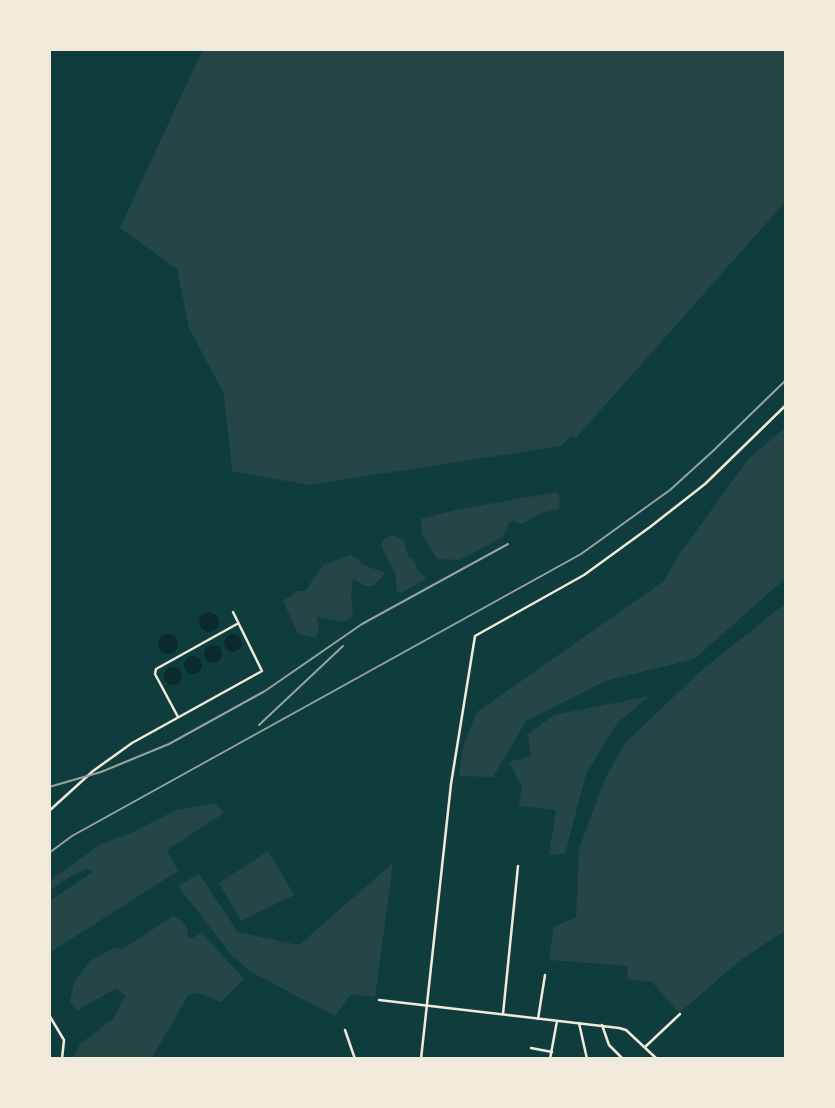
<!DOCTYPE html>
<html>
<head>
<meta charset="utf-8">
<style>
	body { margin:0 }
	#map { position:relative; width:835px; height:1108px; overflow:hidden; background:#0f3d3e; font-family:"Titillium Web",sans-serif }
	canvas { display:block }
	.frame { position:absolute; inset:0; border:51px solid #f1e9da; pointer-events:none }
</style>
</head>
<body>
<div id="map">
<canvas width="835" height="1108"></canvas>
<div class="frame"></div>
</div>
<script>
const ctx = document.querySelector('canvas').getContext('2d');
ctx.lineJoin = 'round';
function paint(path, color) { ctx.fillStyle = color; ctx.fill(path, 'evenodd'); }
const poly = rows => new Path2D(rows.map(r => 'M' + r).join(''));
function trace(path, color, width, dash) { ctx.strokeStyle = color; ctx.lineWidth = width; ctx.lineCap = dash ? 'butt' : 'round'; ctx.setLineDash(dash || []); ctx.stroke(path); }
paint(poly([
	[203,49,786,49,786,201,576,438,571,436,561,446,308,485,232,471,224,394,189,328,177,269,120,228],
	[786,427,786,578,694,659,605,681,526,721,493,777,459,776,463,746,477,712,664,581,679,555,748,459],
	[557,492,560,496,559,509,542,513,522,524,513,521,509,523,503,537,460,560,437,559,422,535,421,519,460,509],
	[391,535,404,540,408,556,415,562,418,571,427,579,401,593,397,592,395,573,382,547,383,540],
	[350,555,357,558,363,565,386,573,373,586,365,586,353,579,351,596,353,616,343,622,317,617,319,632,316,638,298,634,283,601,298,591,305,591,323,565],
	[786,603,786,930,742,959,679,1013,652,982,627,979,628,966,549,960,554,926,576,918,579,849,605,779,625,743,703,669],
	[650,696,618,722,586,774,565,854,549,855,556,810,519,806,522,786,509,762,531,756,528,734,554,715],
	[215,803,224,813,167,850,178,871,49,953,49,901,93,872,87,869,72,875,49,891,49,883,53,878,101,844,131,833,176,810],
	[268,851,294,895,241,921,219,883],
	[393,863,375,997,351,994,335,1016,251,972,232,956,178,886,199,874,238,932,299,945],
	[173,916,182,921,187,928,188,937,192,939,201,932,244,979,221,1002,201,994,189,994,151,1059,73,1059,80,1044,114,1018,125,996,116,988,77,1011,70,1002,74,982,90,961,114,948,123,949]
]), '#244646');
paint(poly([
	'199 622a10 10 0 1 1 20 0a10 10 0 1 1-20 0Z',
	'158 644a10 10 0 1 1 20 0a10 10 0 1 1-20 0Z',
	'224 643a9 9 0 1 1 18 0a9 9 0 1 1-18 0Z',
	'204 654a9 9 0 1 1 18 0a9 9 0 1 1-18 0Z',
	'184 665a9 9 0 1 1 18 0a9 9 0 1 1-18 0Z',
	'164 676a9 9 0 1 1 18 0a9 9 0 1 1-18 0Z'
]), '#0a2a2b');
trace(poly([
	[178,717,155,674,156,669,237,624],
	[49,811,93,771,132,743,262,671,233,612],
	[379,1000,619,1028,626,1030,657,1059],
	[503,1014,518,866],
	[49,1015,64,1040,62,1059],
	[538,1019,545,975],
	[579,1023,587,1059],
	[602,1025,609,1045,623,1059],
	[345,1030,355,1059],
	[645,1047,680,1014],
	[531,1048,552,1052],
	[421,1059,451,784,475,636,584,575,650,527,705,484,786,405],
	[550,1059,557,1021]
]), '#f1e9da', 2.5);
trace(poly([
	[259,725,343,646],
	[49,787,101,772,169,744,265,691,362,624,508,544],
	[49,853,72,836,581,554,670,490,714,450,786,380]
]), '#97a49c', 2);
</script>
</body>
</html>
